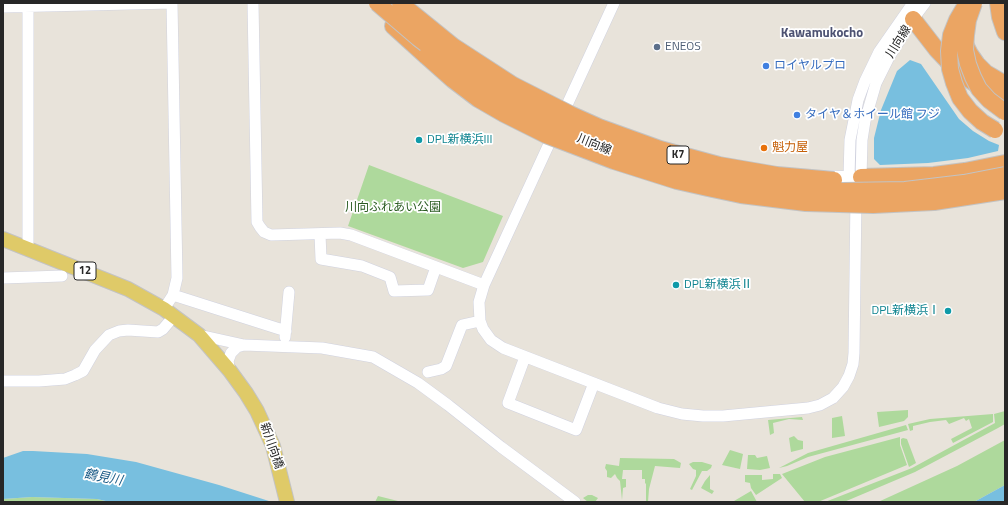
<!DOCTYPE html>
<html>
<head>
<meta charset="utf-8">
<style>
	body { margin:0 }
	#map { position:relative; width:1008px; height:505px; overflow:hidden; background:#e8e3da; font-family:"Titillium Web",sans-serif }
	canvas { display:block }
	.frame { position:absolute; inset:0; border:4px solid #272727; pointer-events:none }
</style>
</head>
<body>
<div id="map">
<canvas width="1008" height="505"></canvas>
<div class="frame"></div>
</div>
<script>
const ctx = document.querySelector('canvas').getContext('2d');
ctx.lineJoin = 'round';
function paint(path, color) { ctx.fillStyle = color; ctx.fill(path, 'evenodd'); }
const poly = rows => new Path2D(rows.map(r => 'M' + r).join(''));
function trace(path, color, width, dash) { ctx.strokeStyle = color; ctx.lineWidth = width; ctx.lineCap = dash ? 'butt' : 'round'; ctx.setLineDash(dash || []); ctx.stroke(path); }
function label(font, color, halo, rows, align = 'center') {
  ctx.font = font + ' "Titillium Web","Noto Sans JP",sans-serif'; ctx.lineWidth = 3.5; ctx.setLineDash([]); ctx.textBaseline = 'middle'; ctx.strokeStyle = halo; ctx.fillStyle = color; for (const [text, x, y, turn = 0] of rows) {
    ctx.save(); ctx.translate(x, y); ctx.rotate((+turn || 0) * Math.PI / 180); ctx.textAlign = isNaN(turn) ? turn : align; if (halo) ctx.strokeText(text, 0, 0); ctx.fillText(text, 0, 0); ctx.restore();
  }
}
paint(poly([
	[369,165,503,216,483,262,463,268,348,226],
	[908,410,908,417,904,421,879,427,877,412],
	[1005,411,1005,424,998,428,915,472,844,502,825,502,912,468,995,423,994,414],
	[993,414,993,422,953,443,951,439,972,428,969,419,966,421,964,418,949,424,946,420,930,422,913,426,913,430,910,431,908,424,930,419],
	[842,416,845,436,832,438,832,418],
	[802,417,803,420,789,419,773,423,774,433,770,435,768,420],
	[906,425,908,430,808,457,787,466,779,468,808,453],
	[794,436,798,440,803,441,803,449,791,452,789,438],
	[900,437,900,445,907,465,818,502,805,502,782,474,825,457],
	[903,438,907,439,916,463,909,467,901,444,901,439],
	[1005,440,1005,485,974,502,878,502,957,466],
	[730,450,743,454,740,469,722,465],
	[748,455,755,455,757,458,767,456,770,468,760,470,747,469],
	[620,458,674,459,681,463,680,468,655,466,649,489,648,502,646,502,646,484,645,483,645,479,642,479,642,470,623,470,622,479,626,479,626,487,623,488,622,500,620,481,617,478,615,474,611,478,607,477,607,471,605,468,606,464,619,466],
	[693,462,702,462,712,465,711,468,707,471,702,471,692,490,690,489,696,476,696,470,693,469,689,464],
	[773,474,780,474,782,478,756,495,751,488,750,483,745,482,745,475,762,475,762,480,773,479],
	[710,475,710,489,714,491,712,494,701,488,705,481],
	[751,491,757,502,734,502,734,501],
	[588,495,592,495,598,498,595,502,588,502,583,498],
	[378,496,402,502,375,502],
	[32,497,97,499,110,502,3,502,3,499]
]), '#aed99c');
paint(poly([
	[910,60,921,64,959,119,973,131,989,141,999,145,998,151,968,158,928,163,880,165,874,159,874,138,881,110,897,71],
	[23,451,33,451,87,454,136,462,219,485,272,502,110,502,97,499,32,497,3,499,3,458],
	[1005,485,1005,502,973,502,974,502]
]), '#78bfdf');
const minor = poly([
	[253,3,257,222,260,227,264,232,271,235,340,233,351,235,484,285],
	[614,3,484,285,479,302,480,321,483,329,491,340,503,348,658,408,682,414,703,416,723,416,808,408,820,405,833,398,843,387,849,376,853,364,854,353,856,196,861,177,862,140,865,121,876,83,889,57,913,19,925,3],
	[28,6,28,248],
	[3,7,172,3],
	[827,176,861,177],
	[851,182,849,177,850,140,858,100,865,81,879,52,913,3],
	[320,234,321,259,362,266,390,277,394,291,428,290,436,267],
	[3,278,62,276],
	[173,295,286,331],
	[164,309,173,295,177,278,172,3],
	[199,335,244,345,322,348,373,357,418,383,448,405,501,447,575,502],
	[285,337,289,292],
	[525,357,508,403,576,430,594,383],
	[230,371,228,361,231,353,237,347,244,345],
	[428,372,441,369,446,366,462,325,480,321],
	[3,381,39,381,65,379,75,375,83,371,95,350,109,335,119,331,128,330,158,332,163,329,174,316]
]);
const major = poly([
	[3,239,128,289,164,309,199,335,230,371,246,393,257,411,273,446,287,502]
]);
const highway = poly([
	[998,3,1000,17,1005,32],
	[913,19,937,50,958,72,986,91,1005,98],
	[393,26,426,56],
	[965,44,970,54,977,64,986,73,1005,84],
	[861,177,934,175,965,171,1005,163]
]);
trace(minor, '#d0d2df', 12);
trace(major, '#c3c3c3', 16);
trace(highway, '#c3c3c3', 18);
trace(minor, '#fff', 11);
trace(major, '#dfca68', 14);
trace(highway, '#eba563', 16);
const highwayBridge = poly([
	[377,3,418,38,448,61,506,99,533,113,589,139,618,150,686,171,716,177,778,187,842,191,905,190,964,183,1005,175],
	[400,3,453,46,513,85,570,114,599,127,660,149,719,165,777,175,834,180],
	[967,3,957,20,951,35,949,51,950,69,954,83,960,98,970,111,982,122,995,130],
	[974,3,968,20,966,35,965,50,968,64,973,77,979,89,989,100,1005,112],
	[426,56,453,80,478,99,504,114,546,135,614,161,677,181,708,188,741,195,806,203,873,205,934,202,1005,191]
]);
trace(highwayBridge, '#c3c3c3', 18, []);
trace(highwayBridge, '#eba563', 16);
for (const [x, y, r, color] of [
	[657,47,4,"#5c6f8a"],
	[766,66,4,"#3f7fe0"],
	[797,115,4,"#3f7fe0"],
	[419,140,4,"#0f9aa8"],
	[764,148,4,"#e8710a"],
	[676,285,4,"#0f9aa8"],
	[948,311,4,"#0f9aa8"]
]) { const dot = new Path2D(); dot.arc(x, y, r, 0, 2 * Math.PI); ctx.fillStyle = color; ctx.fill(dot); trace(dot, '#fff', 1.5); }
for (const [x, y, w] of [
	[678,155,22],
	[85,271,22]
]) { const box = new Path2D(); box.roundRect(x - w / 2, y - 9, w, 18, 3); ctx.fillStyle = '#fff'; ctx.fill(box); trace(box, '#272727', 1); }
label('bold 11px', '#272727', null, [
	["K7",678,155],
	["12",85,271]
]);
label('12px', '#272727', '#fff', [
	["川向線",899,42,-58],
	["川向線",594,145,22],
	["新川向橋",271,446,71]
]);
label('12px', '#4e5e75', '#fff', [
	["ENEOS",665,47]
], 'left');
label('12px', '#366cbe', '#fff', [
	["ロイヤルプロ",774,66],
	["タイヤ＆ホイール館 フジ",805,115]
], 'left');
label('12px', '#0d838f', '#fff', [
	["DPL新横浜III",427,140],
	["DPL新横浜Ⅱ",684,285],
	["DPL新横浜Ⅰ",940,311,"right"]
], 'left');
label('12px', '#c56008', '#fff', [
	["魁力屋",772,148]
], 'left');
label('12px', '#2a5b21', '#fff', [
	["川向ふれあい公園",393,208]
]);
label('bold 13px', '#4d5272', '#fff', [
	["Kawamukocho",822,34]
]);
label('italic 13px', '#1c5c87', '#fff', [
	["鶴見川",103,478,11]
]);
</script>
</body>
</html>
